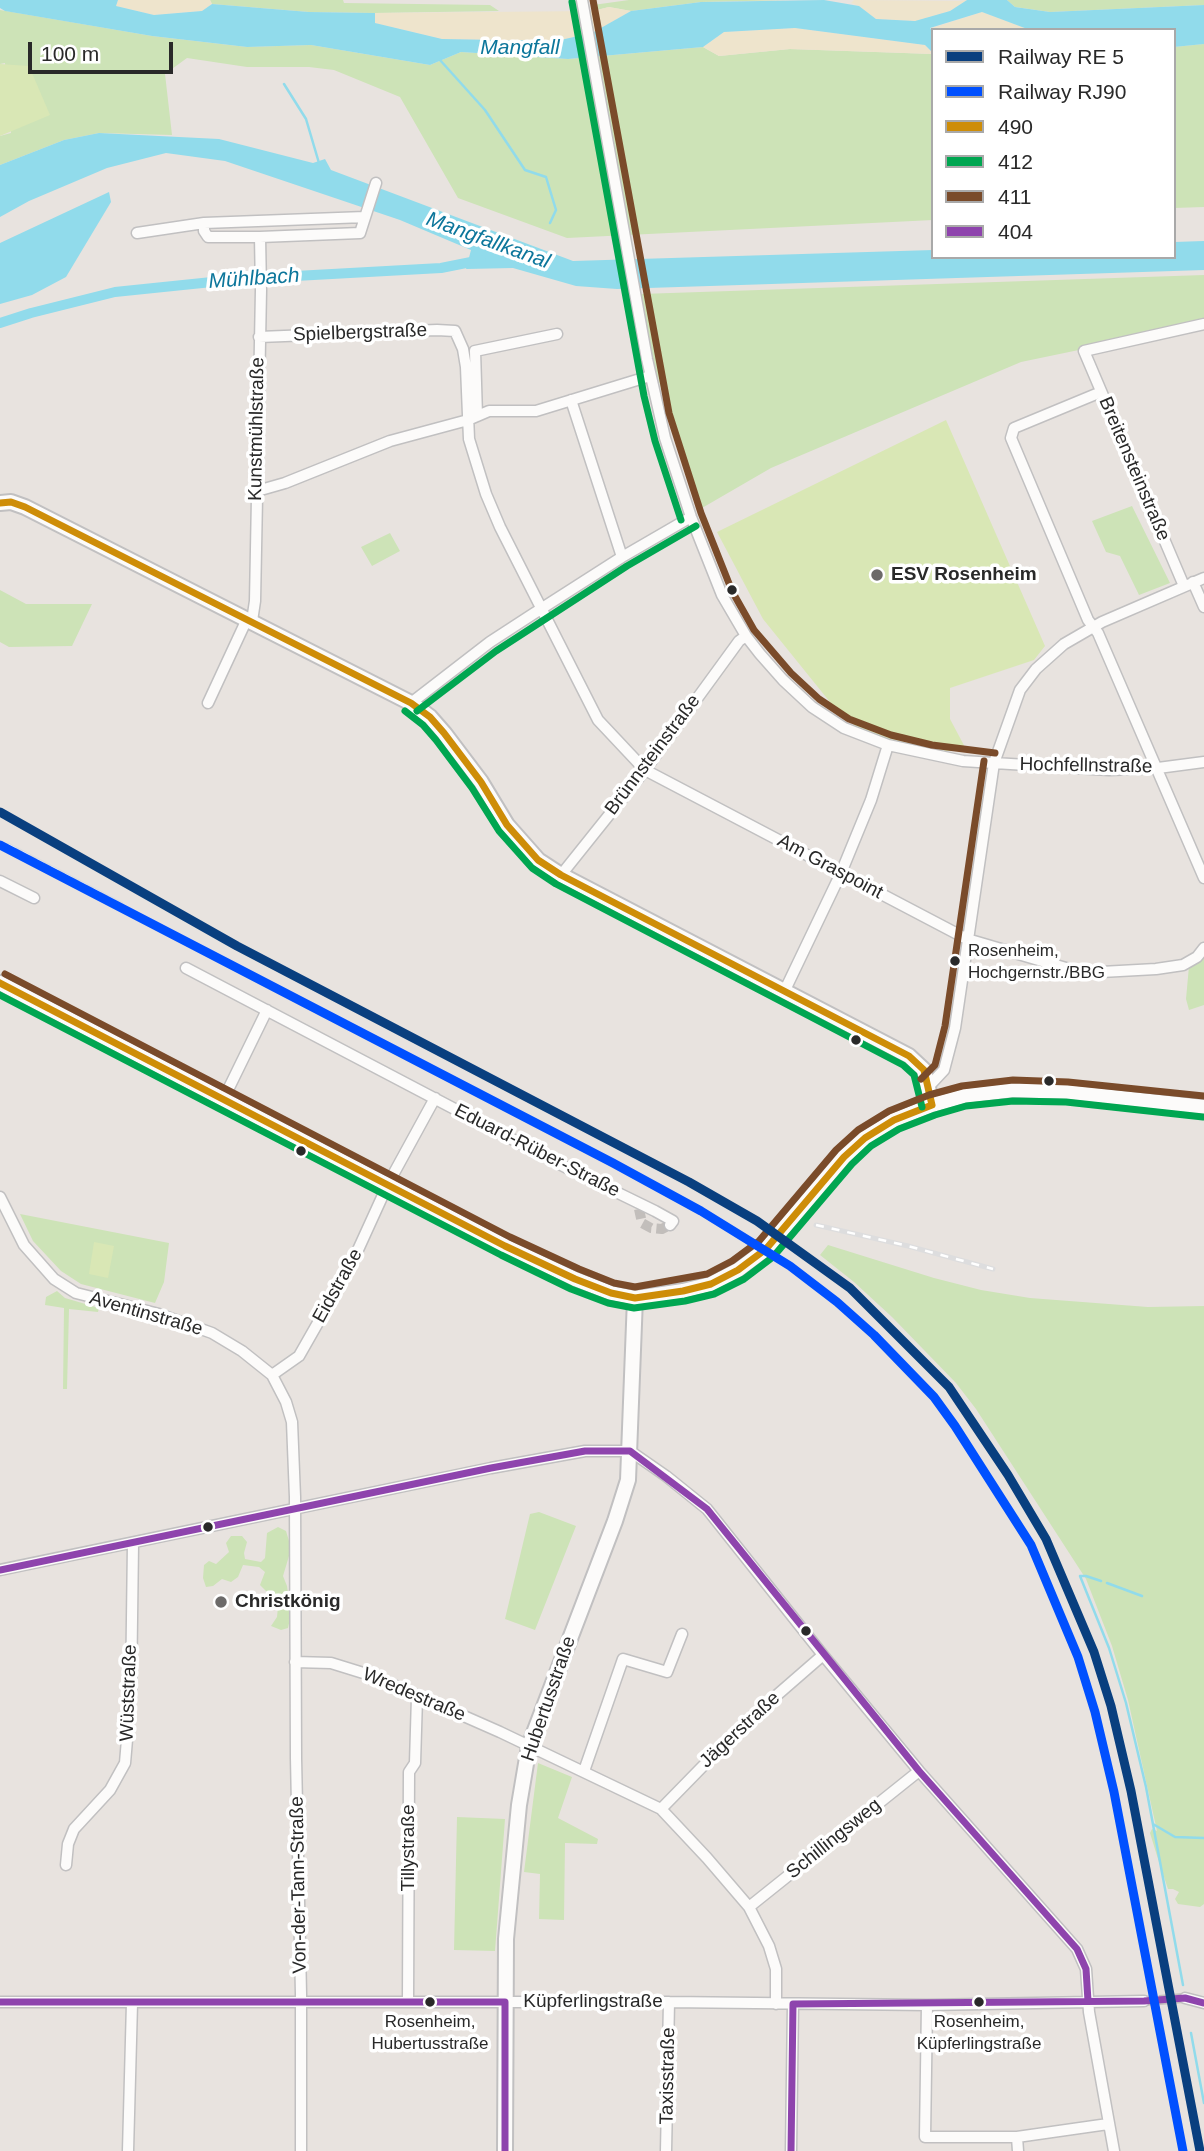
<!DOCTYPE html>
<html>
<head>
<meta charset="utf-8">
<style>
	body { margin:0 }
	#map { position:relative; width:1204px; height:2151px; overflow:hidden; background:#e8e3df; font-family:Arial,sans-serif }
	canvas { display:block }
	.legend { position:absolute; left:931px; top:28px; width:245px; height:231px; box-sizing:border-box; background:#fff; border:2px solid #a9a9a9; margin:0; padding:9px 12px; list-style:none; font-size:21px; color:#292929 }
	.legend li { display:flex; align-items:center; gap:14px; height:35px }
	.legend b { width:35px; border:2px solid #a9a9a9 }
	.scale { position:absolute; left:28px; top:42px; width:145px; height:32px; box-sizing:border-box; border:4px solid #292929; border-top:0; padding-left:9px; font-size:21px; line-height:24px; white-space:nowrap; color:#292929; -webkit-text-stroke:5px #fff; paint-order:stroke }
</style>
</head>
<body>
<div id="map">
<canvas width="1204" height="2151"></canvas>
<ul class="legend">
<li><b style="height:9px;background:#093f7f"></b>Railway RE 5</li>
<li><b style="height:9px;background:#0050ff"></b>Railway RJ90</li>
<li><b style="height:9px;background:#ce8d08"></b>490</li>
<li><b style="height:9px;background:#00a651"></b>412</li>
<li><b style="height:9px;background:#7a4b2a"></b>411</li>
<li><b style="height:9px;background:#8e44ad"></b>404</li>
</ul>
<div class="scale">100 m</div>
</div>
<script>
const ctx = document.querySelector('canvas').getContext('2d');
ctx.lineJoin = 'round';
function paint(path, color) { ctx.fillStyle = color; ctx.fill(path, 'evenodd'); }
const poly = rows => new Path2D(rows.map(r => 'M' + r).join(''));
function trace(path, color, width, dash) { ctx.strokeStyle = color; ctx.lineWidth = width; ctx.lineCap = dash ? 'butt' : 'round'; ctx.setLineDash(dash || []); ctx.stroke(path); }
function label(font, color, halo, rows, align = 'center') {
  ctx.font = font + ' Arial,sans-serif'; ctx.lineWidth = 7; ctx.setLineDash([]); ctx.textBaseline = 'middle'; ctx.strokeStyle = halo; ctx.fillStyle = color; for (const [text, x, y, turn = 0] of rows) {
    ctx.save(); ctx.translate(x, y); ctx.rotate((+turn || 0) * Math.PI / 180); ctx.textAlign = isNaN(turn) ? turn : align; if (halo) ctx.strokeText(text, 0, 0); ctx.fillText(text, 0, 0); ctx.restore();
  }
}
paint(poly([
	[210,0,343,0,344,3,490,5,499,11,375,13,309,12,212,4],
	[629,0,789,0,701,2,631,11,609,7,593,11,593,5],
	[1007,0,1204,0,1204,5,1050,12,1015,7],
	[0,10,152,36,247,47,311,45,430,65,461,52,568,59,703,47,719,56,790,49,933,54,933,220,567,238,458,198,400,97,334,70,309,67,247,67,187,58,165,74,172,135,99,133,64,140,0,165,0,136,11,133,5,63,0,64],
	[1204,44,1204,207,1174,208,1174,47],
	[1204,275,1204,324,1021,362,771,468,702,508,682,457,653,362,641,294],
	[1132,506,1170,583,1139,595,1120,556,1106,552,1092,521],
	[390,533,400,551,372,566,361,547],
	[0,590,26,604,92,604,72,646,9,647,0,642],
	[1204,952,1204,1005,1189,1010,1186,999,1189,966],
	[20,1214,169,1243,164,1282,155,1303,81,1284,61,1271,33,1241],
	[828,1245,934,1278,981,1290,1030,1298,1148,1307,1204,1306,1204,1904,1200,1907,1178,1904,1175,1899,1179,1892,1173,1889,1168,1889,1158,1859,1150,1833,1152,1829,1157,1831,1128,1700,1112,1646,1086,1579,976,1409,956,1383,892,1317,854,1282,820,1255],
	[57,1291,65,1298,99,1308,98,1312,69,1309,67,1389,63,1389,64,1308,45,1305,46,1297],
	[539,1512,576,1526,535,1630,505,1619,530,1514],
	[278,1527,286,1531,289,1541,289,1556,283,1576,287,1586,291,1615,288,1628,281,1630,271,1626,277,1617,279,1597,267,1592,260,1585,265,1572,259,1567,243,1565,238,1577,231,1582,222,1579,213,1586,206,1587,203,1578,204,1565,209,1561,216,1564,229,1552,226,1543,231,1536,242,1536,247,1542,244,1553,245,1559,261,1562,265,1558,267,1533],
	[538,1763,572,1777,558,1818,598,1839,597,1844,565,1843,564,1920,539,1919,540,1874,524,1872],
	[457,1817,505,1819,495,1951,454,1950]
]), '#cde3b7');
paint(poly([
	[118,0,210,0,212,4,202,11,154,15,116,6],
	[854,0,959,1,967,0,950,11,916,21,876,19,859,6,851,3],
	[609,7,631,11,592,33,556,41,442,39,375,23,375,13,593,11],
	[982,12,1030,30,933,31,929,29],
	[795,28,925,45,933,54,790,49,719,56,703,47,724,32]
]), '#eee4cc');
paint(poly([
	[0,64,29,66,50,115,0,136],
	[946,420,1045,646,1034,660,950,688,950,719,967,751,946,751,865,734,838,712,763,619,717,532],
	[94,1242,114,1246,108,1278,89,1274]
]), '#d9e7b5');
paint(poly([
	[0,0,118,0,116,6,154,15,202,11,212,4,309,12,375,13,375,23,442,39,556,41,592,33,631,11,701,2,824,0,859,6,876,19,915,21,950,11,967,0,1007,0,1015,7,1050,12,1204,5,1204,44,1174,47,1174,30,1030,30,982,12,930,28,933,31,933,53,925,45,795,28,724,32,703,47,568,59,461,52,430,65,311,45,247,47,152,36,5,11,0,8],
	[99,133,219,139,313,163,325,159,331,170,573,261,933,250,933,257,1174,257,1174,242,1204,241,1204,270,617,289,576,286,513,268,466,269,471,250,400,220,225,161,166,153,107,168,29,201,0,217,0,165,64,140],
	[109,192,111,202,66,277,32,295,0,304,0,243]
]), '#91dbeb');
trace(poly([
	[440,60,485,110,525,170,546,177,556,210,550,223],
	[284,84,306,119,319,163],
	[1101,1581,1086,1576,1080,1576,1109,1648,1126,1703,1146,1787,1183,1985],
	[1107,1583,1142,1596],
	[1153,1824,1175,1837,1204,1838],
	[1191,2033,1204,2103]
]), '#91dbeb', 2.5);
trace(poly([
	[0,323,31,313,115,292,241,279,441,268,481,260]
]), '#91dbeb', 10);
trace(poly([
	[639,1209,642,1223,651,1228,662,1229,670,1225],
	[1144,2001,1185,1998]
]), '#c2bebb', 10, [10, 5]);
const street = poly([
	[582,0,647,359,665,438,691,517,722,595,746,636,760,654,783,680,812,707,844,728,888,745,963,761,994,763,1109,770,1158,768,1204,762],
	[204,223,365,217],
	[137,233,204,223,204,231,208,237,260,237,261,290,255,601,252,621],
	[260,237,360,233,376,183],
	[259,337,437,330,455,331,463,349,466,367,469,439,486,494,500,527,598,720,645,770,967,939,1083,973,1156,969,1183,965,1197,957,1204,948],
	[1101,392,1014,428,1011,438,1088,620,1098,633,1204,878],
	[571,400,622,557],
	[477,416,475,351,557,334],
	[257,491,285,483,390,441,468,420,489,411,536,411,650,376],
	[1193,582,1204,607],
	[1184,586,1084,351,1204,324],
	[208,703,247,619],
	[411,703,490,642,533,614,622,557,691,517],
	[561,875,645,770,739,641,746,636],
	[0,881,34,898],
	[186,968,569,1169,655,1211,673,1221,670,1225],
	[785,990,841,873,871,800,888,745],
	[929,1086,944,1070,955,1028,994,763,1020,690,1036,669,1064,644,1102,622,1204,578],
	[224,1098,267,1010],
	[0,1197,24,1245,54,1279,76,1293,159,1314,212,1333,242,1351,272,1375,286,1402,292,1422,295,1497,296,1758,301,1994,301,2151],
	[272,1375,299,1356,352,1263,388,1184,435,1098],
	[0,1570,491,1468,585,1451,630,1451,666,1476,707,1509,823,1655,919,1771,1077,1949,1086,1969,1089,2012,1114,2151],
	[295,1662,331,1663,373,1676,500,1732,661,1809,707,1858,749,1907,769,1946,776,1969,776,2004],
	[584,1771,623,1659,667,1672,682,1634],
	[661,1809,746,1722,823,1655],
	[66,1865,68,1844,74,1829,110,1790,125,1763,131,1693,133,1544],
	[749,1907,919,1771],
	[1185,1998,1204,2003],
	[408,2001,409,1772,415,1763,417,1697],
	[0,2002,669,2002,927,2005,1144,2001],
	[927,2005,925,2137,1017,2137,1108,2124],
	[1017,2137,1018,2151],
	[128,2151,132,2003],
	[666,2151,669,2002],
	[791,2151,793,2004]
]);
const secondary = poly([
	[0,503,11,502,25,507,411,703,430,717,444,733,481,782,507,825,538,860,561,875,909,1056,924,1070,932,1105],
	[0,983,505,1246,575,1279,611,1293,635,1298,683,1291,711,1284,738,1270,766,1249,844,1157,865,1138,894,1120,932,1105,964,1096,1013,1090,1067,1092,1204,1107],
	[505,2151,506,1939,519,1805,529,1746,615,1521,628,1480,635,1298]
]);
trace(street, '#c1c0c1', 13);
trace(secondary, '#c1c0c1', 18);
trace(street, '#fcfbfa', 10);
trace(secondary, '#fcfbfa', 14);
const rail = poly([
	[8,845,121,904],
	[816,1225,908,1246,993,1269]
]);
trace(rail, '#ddddde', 5);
trace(rail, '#fff', 2.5, [8]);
trace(poly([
	[0,503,11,502,25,507,411,703,430,717,444,733,481,782,507,825,538,860,561,875,909,1056,924,1070,932,1105],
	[0,983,505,1246,575,1279,611,1293,635,1298,683,1291,711,1284,738,1270,766,1249,844,1157,865,1138,894,1120,932,1105]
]), '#ce8d08', 7);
trace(poly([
	[572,2,644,396,655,441,681,520],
	[405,711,423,725,436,740,472,788,499,831,532,868,556,884,903,1065,914,1075,922,1107],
	[417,711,496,651,627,566,696,526],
	[0,995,501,1255,571,1289,608,1303,634,1308,685,1301,714,1294,744,1279,773,1257,852,1164,871,1146,899,1129,935,1115,966,1106,1013,1101,1066,1102,1203,1117]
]), '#00a651', 7);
trace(poly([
	[593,0,669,413,701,513,732,591,754,630,791,673,819,699,849,719,891,735,932,745,995,753],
	[5,974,510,1237,579,1269,614,1283,635,1287,707,1274,732,1261,759,1241,836,1150,858,1130,889,1111,929,1095,962,1086,1013,1080,1068,1082,1204,1096],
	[921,1079,935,1065,945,1026,984,761]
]), '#7a4b2a', 7);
trace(poly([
	[0,1570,491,1468,585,1451,630,1451,707,1509,919,1771,1077,1949,1086,1969,1088,2001],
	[0,2002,505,2002,505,2151],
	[791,2151,793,2004,1144,2001,1185,1998,1204,2003]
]), '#8e44ad', 7);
trace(poly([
	[0,812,237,946,689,1182,757,1221,850,1288,949,1387,1008,1475,1046,1539,1094,1652,1111,1706,1131,1791,1200,2151]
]), '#093f7f', 9);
trace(poly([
	[0,845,613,1163,701,1211,790,1266,837,1302,874,1335,934,1397,955,1426,1031,1545,1078,1657,1095,1712,1114,1792,1183,2151]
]), '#0050ff', 9);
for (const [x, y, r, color] of [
	[877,575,7,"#6c6a69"],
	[732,590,6,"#292929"],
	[955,961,6,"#292929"],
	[856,1040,6,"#292929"],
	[1049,1081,6,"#292929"],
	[301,1151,6,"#292929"],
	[208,1527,6,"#292929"],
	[221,1602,7,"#6c6a69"],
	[806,1631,6,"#292929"],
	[430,2002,6,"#292929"],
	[979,2002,6,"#292929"]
]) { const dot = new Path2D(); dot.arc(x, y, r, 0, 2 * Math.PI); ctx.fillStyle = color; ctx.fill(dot); trace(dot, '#fff', 2.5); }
label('17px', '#292929', '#fff', [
	["Rosenheim,",968,951,"left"],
	["Hochgernstr./BBG",968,973,"left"],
	["Rosenheim,",430,2022],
	["Hubertusstraße",430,2044],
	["Rosenheim,",979,2022],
	["Küpferlingstraße",979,2044]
]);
label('19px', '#292929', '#fff', [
	["Spielbergstraße",360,333,-2],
	["Kunstmühlstraße",257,429,-89],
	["Breitensteinstraße",1134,469,67],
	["Brünnsteinstraße",653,755,-53],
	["Hochfellnstraße",1086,766,1],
	["Am Graspoint",830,867,28],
	["Eduard-Rüber-Straße",537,1151,27],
	["Eidstraße",338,1286,-61],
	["Aventinstraße",146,1314,16],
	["Wüststraße",129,1693,-88],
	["Wredestraße",414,1695,23],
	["Hubertusstraße",549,1699,-71],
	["Jägerstraße",740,1730,-43],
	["Schillingsweg",834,1839,-39],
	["Tillystraße",409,1848,-90],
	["Von-der-Tann-Straße",299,1885,-91],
	["Küpferlingstraße",593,2002],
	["Taxisstraße",668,2076,-89]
]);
label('bold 19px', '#292929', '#fff', [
	["ESV Rosenheim",891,575],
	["Christkönig",235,1602]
], 'left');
label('italic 21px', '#0c769b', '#fff', [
	["Mangfall",520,48],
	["Mangfallkanal",488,241,20],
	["Mühlbach",254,279,-4]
]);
</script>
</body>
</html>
